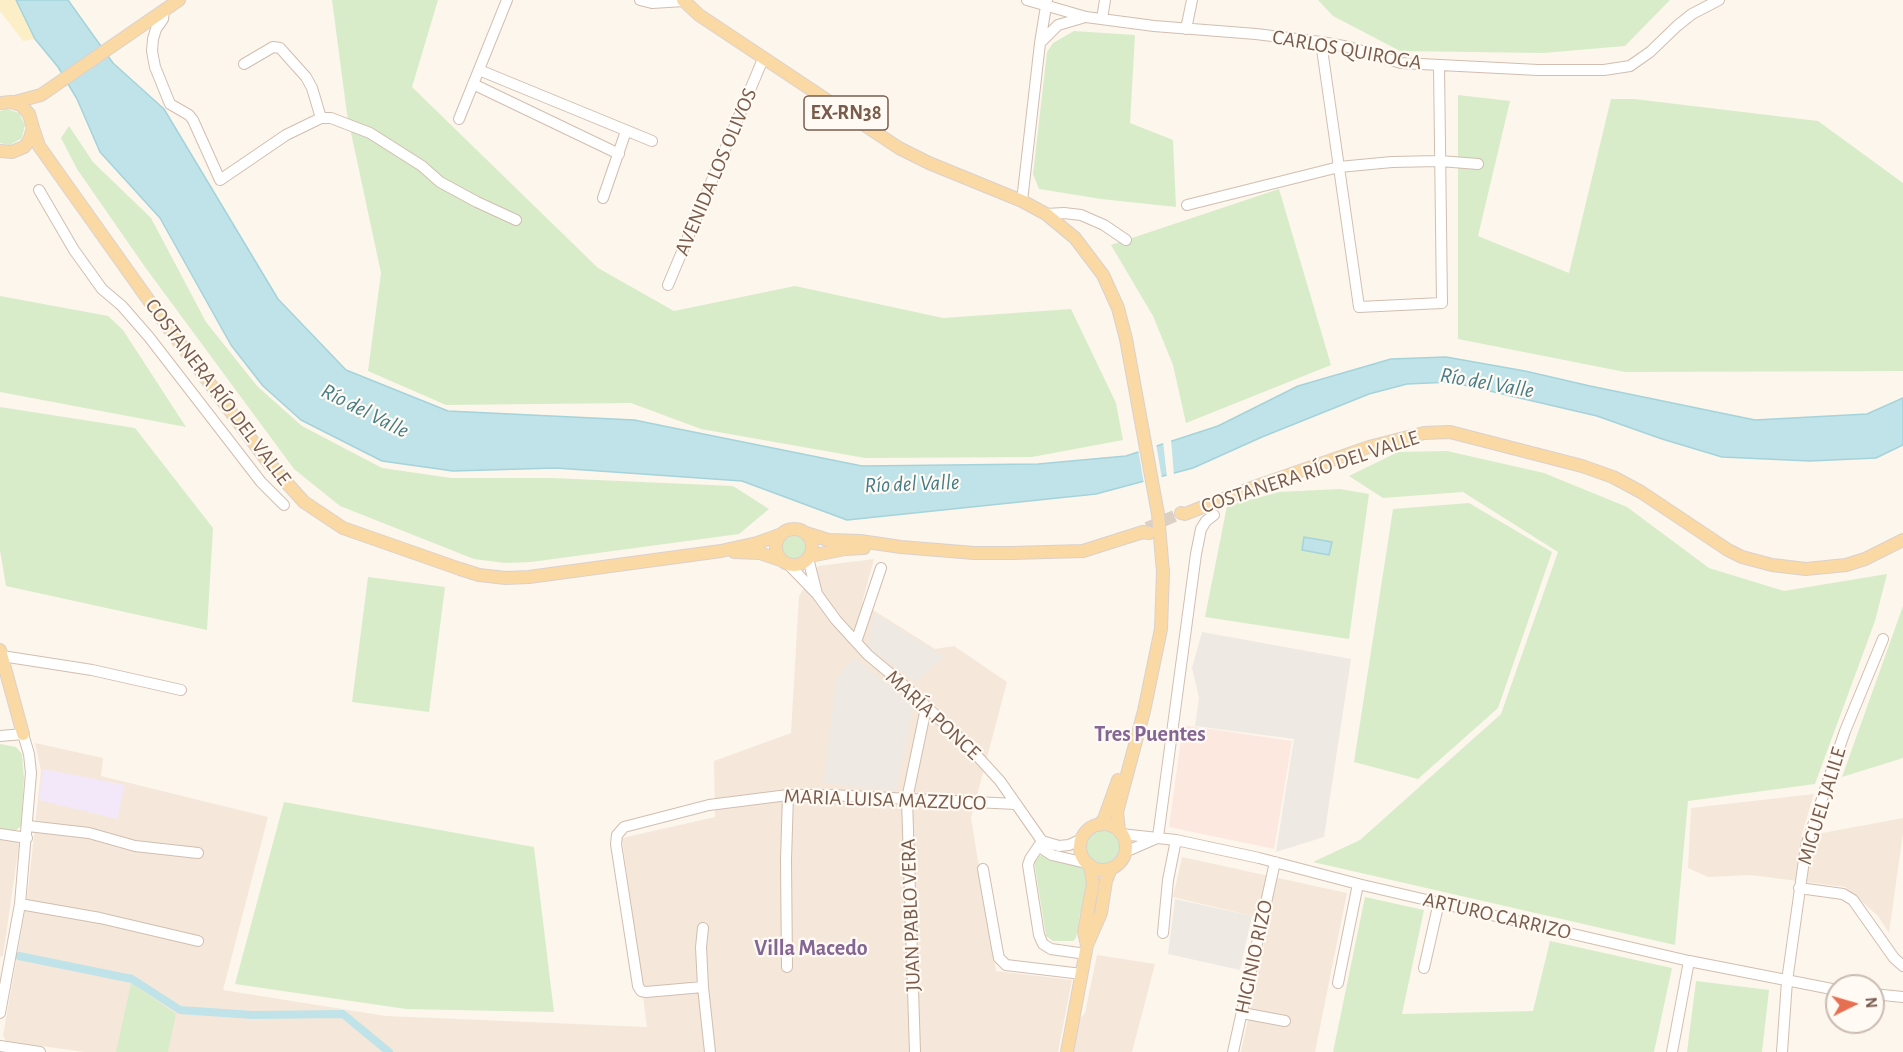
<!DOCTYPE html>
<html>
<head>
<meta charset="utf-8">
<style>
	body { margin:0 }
	#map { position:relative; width:1903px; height:1052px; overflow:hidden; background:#fdf6ec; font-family:"Alegreya Sans",sans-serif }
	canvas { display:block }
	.north { position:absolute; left:1825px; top:974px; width:60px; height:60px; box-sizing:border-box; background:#fffaf3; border:2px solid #cabbb1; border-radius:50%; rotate:85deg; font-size:16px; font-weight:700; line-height:24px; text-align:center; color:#7a5c4d }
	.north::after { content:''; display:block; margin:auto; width:21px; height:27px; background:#e76f51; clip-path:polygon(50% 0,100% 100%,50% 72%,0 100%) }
</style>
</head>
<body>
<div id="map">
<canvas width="1903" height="1052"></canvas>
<div class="north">N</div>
</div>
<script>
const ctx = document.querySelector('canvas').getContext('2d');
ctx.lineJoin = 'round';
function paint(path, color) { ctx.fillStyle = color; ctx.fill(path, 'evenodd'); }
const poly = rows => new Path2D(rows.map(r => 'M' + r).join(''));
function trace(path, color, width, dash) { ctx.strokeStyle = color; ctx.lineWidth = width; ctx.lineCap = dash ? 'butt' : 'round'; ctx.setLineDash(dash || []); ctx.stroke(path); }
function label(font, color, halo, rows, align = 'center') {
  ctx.font = font + ' "Alegreya Sans",sans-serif'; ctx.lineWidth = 4.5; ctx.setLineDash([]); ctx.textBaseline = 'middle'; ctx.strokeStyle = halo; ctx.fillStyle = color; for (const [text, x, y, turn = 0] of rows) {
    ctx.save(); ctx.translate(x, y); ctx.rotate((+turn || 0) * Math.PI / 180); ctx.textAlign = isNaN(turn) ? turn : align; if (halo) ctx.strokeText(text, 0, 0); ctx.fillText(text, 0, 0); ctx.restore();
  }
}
paint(poly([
	[874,559,862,603,935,649,954,646,1007,682,971,818,996,971,1072,980,1058,1052,84,1052,6,1041,3,1036,27,899,41,771,35,743,103,758,101,776,268,817,223,990,386,1016,647,1027,622,838,715,817,714,761,791,733,799,596,818,566],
	[1814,794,1801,837,1903,818,1903,833,1889,933,1878,916,1845,887,1750,875,1708,877,1688,868,1691,808],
	[0,838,17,841,19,845,3,956,0,957],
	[1182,857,1347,893,1315,1052,1241,1052,1269,920,1173,897],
	[1097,955,1155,964,1132,1052,1073,1052,1080,1018,1085,1013]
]), '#f5e8da');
paint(poly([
	[1183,725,1292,741,1274,849,1169,827]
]), '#fde8e0');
paint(poly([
	[875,613,944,657,916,682,868,647],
	[1202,632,1351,659,1324,837,1276,852,1294,739,1195,726,1199,698,1192,668],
	[854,658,900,694,913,709,896,791,824,783,836,678],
	[1175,899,1252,916,1240,970,1168,954]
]), '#efe9e4');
paint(poly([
	[43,769,125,785,117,819,39,800]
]), '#f3e8fa');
paint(poly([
	[332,0,438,0,412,87,598,268,674,311,795,286,943,318,1071,309,1116,403,1123,440,1032,457,865,458,701,429,631,403,446,405,368,371,381,273,347,114],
	[1318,0,1670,0,1625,46,1543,53,1400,51,1333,16],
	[1074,31,1135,35,1130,123,1173,140,1176,207,1101,199,1039,189,1033,174,1047,52,1053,43],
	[1458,95,1510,101,1478,236,1569,273,1611,99,1634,99,1818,121,1903,183,1903,371,1625,372,1458,339],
	[7,109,19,113,25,125,22,138,10,145,0,143,0,111],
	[69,126,93,162,151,218,206,322,257,386,302,426,382,468,451,478,552,478,733,486,769,509,739,534,531,562,505,563,474,559,340,506,294,469,145,267,77,169,61,138],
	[1279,189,1331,365,1186,423,1173,365,1153,316,1111,245],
	[0,296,108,316,123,330,186,427,0,392],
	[0,407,135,428,213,528,207,630,6,586,0,550],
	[1447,451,1544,473,1627,507,1709,568,1784,591,1887,574,1875,621,1815,784,1688,801,1675,945,1313,862,1360,840,1501,714,1558,552,1463,492,1383,498,1349,476,1398,452],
	[1340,489,1369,494,1349,639,1205,617,1227,506,1279,492],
	[1469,503,1552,552,1498,708,1418,779,1354,762,1393,509],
	'779 547a15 15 0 1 1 30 0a15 15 0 1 1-30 0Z',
	[368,577,445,587,429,712,352,702],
	[1903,606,1903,758,1842,777],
	[0,744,16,747,22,754,24,778,21,826,13,833,0,830],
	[284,802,534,847,554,1012,406,1009,235,984],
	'1086 847a17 17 0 1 1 34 0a17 17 0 1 1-34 0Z',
	[1043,855,1082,865,1090,876,1086,907,1080,914,1076,938,1073,941,1053,941,1046,936,1035,867,1035,861,1039,856],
	[1365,897,1424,910,1402,1014,1533,1011,1550,941,1672,968,1654,1052,1333,1052],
	[1696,981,1769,990,1762,1052,1687,1052],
	[131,983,176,1014,168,1052,116,1052]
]), '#d8ecc9');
paint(poly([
	[0,0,16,0,35,39,23,41,0,11]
]), '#fcefc7');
const water = poly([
	[16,0,68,0,113,63,164,109,278,299,346,370,448,411,634,420,862,466,1038,464,1126,456,1218,426,1298,386,1391,359,1446,357,1525,371,1590,386,1755,420,1867,414,1903,398,1903,445,1876,458,1810,461,1722,457,1662,439,1597,416,1451,382,1407,384,1369,394,1262,437,1193,468,1096,494,847,520,742,481,556,468,453,471,382,461,301,420,263,386,231,345,160,218,100,152,77,99,58,67,35,39,16,0],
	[1304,537,1332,542,1329,555,1302,550,1304,537]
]);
paint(water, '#bfe3e8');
trace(water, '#a5d3da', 1.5);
paint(poly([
	[1171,439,1174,476,1167,478,1163,441],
	[1156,443,1162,479,1144,484,1138,449]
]), '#fdf6ec');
trace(poly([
	[19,956,132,979,180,1010,253,1015,343,1014,389,1052]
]), '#bfe3e8', 8);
trace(poly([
	[1147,528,1181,513]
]), '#dcd0c4', 12, [12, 6]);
const minor = poly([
	[640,0,652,3,684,1],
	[1027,0,1086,17,1154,26,1256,34,1321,42,1349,47,1401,63,1538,70,1604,70,1630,66,1650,52,1677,26,1692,14,1719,0],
	[164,10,163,19,156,29,153,39,152,51,155,67,170,104,189,115,193,120,220,180,286,135,321,118,331,118,370,133,422,166,440,182,477,202,516,220],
	[1102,19,1105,0],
	[1186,29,1192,0],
	[1321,42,1359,307,1442,303,1439,66],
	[1040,43,1058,25,1082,18],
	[244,64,273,47,280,48,306,77,312,88,321,118],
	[479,70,652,141],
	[473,84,619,154],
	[459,119,507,0],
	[39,190,74,250,102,289,122,306,149,337,261,482,284,505],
	[603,198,626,131],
	[1022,201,1040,43,1047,0],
	[1187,205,1339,167,1392,162,1440,161,1478,164],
	[1046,214,1064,213,1081,215,1104,225,1126,240],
	[668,285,763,59],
	[808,558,817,594],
	[788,564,817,594,836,620,868,655,898,680,969,747,1000,781,1042,841,1044,850,1052,855,1086,863],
	[856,642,881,568],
	[2,656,92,670,181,690],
	[0,736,23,734,29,754,31,773,20,904,0,1013],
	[28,826,89,833,135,846,198,853],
	[0,834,27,838],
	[1121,834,1176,840,1259,858,1358,884,1689,961,1837,990],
	[1158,837,1196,554,1201,529,1206,521,1214,515],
	[1042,841,1030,859,1028,865,1039,935,1043,944,1051,949,1086,954],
	[1042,841,1059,846,1069,845,1082,839],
	[1125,852,1155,839],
	[983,869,997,948,999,958,1006,965,1082,974],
	[1799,888,1843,894,1853,900,1894,958,1903,966],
	[20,904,100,918,198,941],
	[703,928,701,947,703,987,710,1052],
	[1163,933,1168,880,1176,840],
	[787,967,786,860,788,795],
	[1424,968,1439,902],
	[1338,983,1358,884],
	[703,987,646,992,641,991,638,986,616,844,617,835,624,827,709,805,788,795,829,795,1016,804],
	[1873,994,1903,997],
	[1242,1013,1285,1021],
	[0,1046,40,1052],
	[915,1052,907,799,926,708],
	[1233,1052,1275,862],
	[1672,1052,1689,961],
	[1782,1052,1787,981,1806,846,1845,731,1883,639]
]);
const major = poly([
	[683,0,699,15,899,148,929,163,1022,201,1046,214,1075,238,1103,275,1118,308,1126,339,1158,514,1163,572,1161,629,1144,711,1117,812,1119,831],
	[15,102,41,95,179,0],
	[0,103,11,102,21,105,29,114,33,128,29,141,24,147,12,152,0,151],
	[33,128,39,146,162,319,268,462,304,502,343,528,460,569,479,575,506,578,529,577,721,551,757,543,782,534],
	[1181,513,1185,514,1254,487,1369,447,1424,433,1450,432,1582,466,1613,477,1641,492,1728,550,1742,557,1772,565,1806,569,1846,565,1865,559,1903,540],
	'776 547a18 18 0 1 1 36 0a18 18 0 1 1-36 0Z',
	[806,533,828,540,860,541,901,547,974,553,1012,553,1083,551,1143,532,1149,533],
	[734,552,760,553,783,561],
	[810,556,845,549,864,548],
	[0,650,23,734],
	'1080 847a23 23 0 1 1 46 0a23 23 0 1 1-46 0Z',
	[1099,825,1104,819,1118,780],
	[1087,945,1084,932,1093,883,1090,865],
	[1067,1052,1087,945,1101,913,1106,881,1111,868]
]);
trace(minor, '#d1beb0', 12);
trace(major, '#dad1cd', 14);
trace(minor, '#fff', 10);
trace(major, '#fbd9a5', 12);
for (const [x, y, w] of [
	[846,113,84]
]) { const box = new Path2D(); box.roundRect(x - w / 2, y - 17, w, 34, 4.5); ctx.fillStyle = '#fffaf3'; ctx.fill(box); trace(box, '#7a5c4d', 1.5); }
label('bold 20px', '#7a5c4d', null, [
	["EX-RN38",846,113]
]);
label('21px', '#7a5c4d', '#fffaf3', [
	["CARLOS QUIROGA",1347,50,10],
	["AVENIDA LOS OLIVOS",716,172,-67],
	["COSTANERA RÍO DEL VALLE",218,392,53],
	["COSTANERA RÍO DEL VALLE",1310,472,-18],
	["MARÍA PONCE",933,715,43],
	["MARIA LUISA MAZZUCO",885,800,2],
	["MIGUEL JALILE",1822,806,-73],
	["JUAN PABLO VERA",911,915,-92],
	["ARTURO CARRIZO",1497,916,13],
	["HIGINIO RIZO",1254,957,-78]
]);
label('italic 22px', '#437c86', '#fffaf3', [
	["Río del Valle",1487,383,10],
	["Río del Valle",365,411,27],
	["Río del Valle",912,484,-2]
]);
label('bold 22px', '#846695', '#fffaf3', [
	["Tres Puentes",1150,734],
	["Villa Macedo",811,948]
]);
</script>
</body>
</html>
